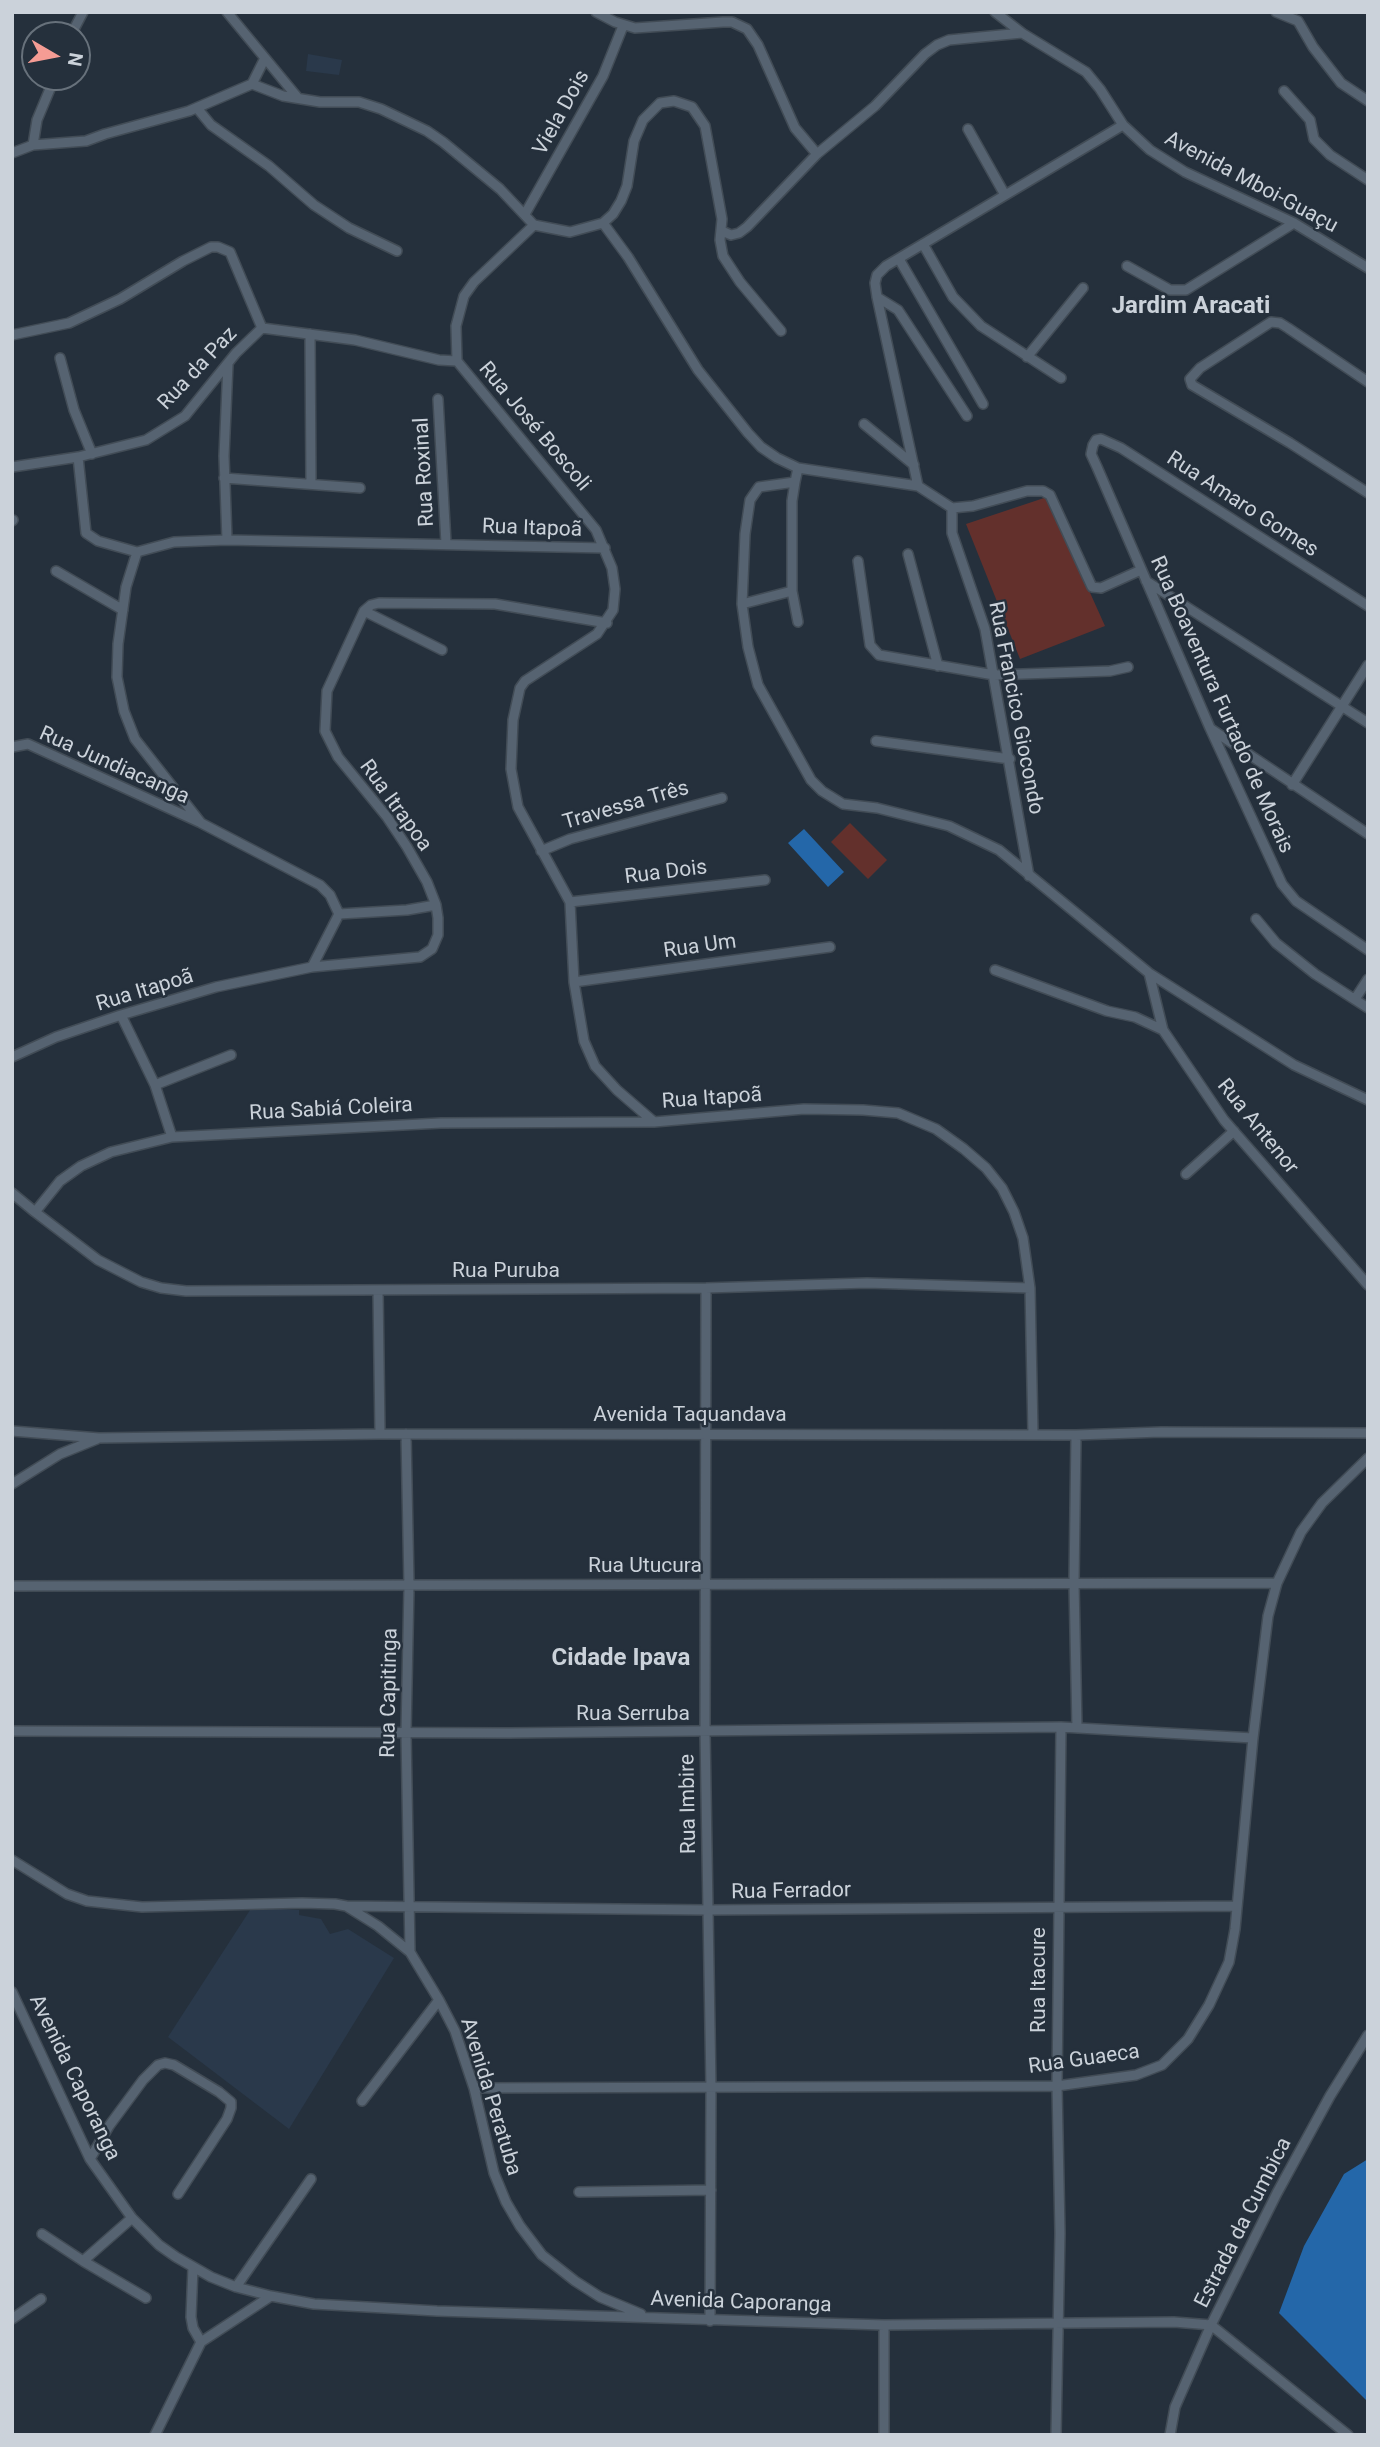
<!DOCTYPE html>
<html>
<head>
<meta charset="utf-8">
<style>
	body { margin:0 }
	#map { position:relative; width:1380px; height:2447px; overflow:hidden; background:#25303c; font-family:Roboto,sans-serif }
	canvas { display:block }
	.frame { position:absolute; inset:0; border:14px solid #cbd2da; pointer-events:none }
	.north { position:absolute; left:21px; top:21px; width:70px; height:70px; box-sizing:border-box; background:#25303c; border:2px solid #67717b; border-radius:50%; rotate:100deg; font-size:19px; font-weight:700; line-height:28px; text-align:center; color:#cbd2da }
	.north::after { content:''; display:block; margin:auto; width:24px; height:32px; background:#f59c94; clip-path:polygon(50% 0,100% 100%,50% 72%,0 100%) }
</style>
</head>
<body>
<div id="map">
<canvas width="1380" height="2447"></canvas>
<div class="frame"></div>
<div class="north">N</div>
</div>
<script>
const ctx = document.querySelector('canvas').getContext('2d');
ctx.lineJoin = 'round';
function paint(path, color) { ctx.fillStyle = color; ctx.fill(path, 'evenodd'); }
const poly = rows => new Path2D(rows.map(r => 'M' + r).join(''));
function trace(path, color, width, dash) { ctx.strokeStyle = color; ctx.lineWidth = width; ctx.lineCap = dash ? 'butt' : 'round'; ctx.setLineDash(dash || []); ctx.stroke(path); }
function label(font, color, halo, rows, align = 'center') {
  ctx.font = font + ' Roboto,sans-serif'; ctx.lineWidth = 5; ctx.setLineDash([]); ctx.textBaseline = 'middle'; ctx.strokeStyle = halo; ctx.fillStyle = color; for (const [text, x, y, turn = 0] of rows) {
    ctx.save(); ctx.translate(x, y); ctx.rotate((+turn || 0) * Math.PI / 180); ctx.textAlign = isNaN(turn) ? turn : align; if (halo) ctx.strokeText(text, 0, 0); ctx.fillText(text, 0, 0); ctx.restore();
  }
}
paint(poly([
	[308,54,342,60,339,75,306,71],
	[252,1907,299,1910,299,1915,321,1919,330,1934,348,1929,394,1958,289,2129,168,2037]
]), '#2a394b');
paint(poly([
	[1047,497,1105,626,1020,659,966,524],
	[850,823,887,860,868,879,831,842]
]), '#63302c');
paint(poly([
	[804,829,844,872,828,887,788,843],
	[1368,2159,1368,2402,1279,2313,1304,2246,1344,2174]
]), '#2467a9');
const street = poly([
	[227,12,298,98],
	[596,12,615,22,635,28,723,22,732,22,747,29,758,45,795,128,817,154],
	[995,12,1022,33,1086,72,1100,89,1123,125,1150,150,1185,172,1294,223,1368,268],
	[1276,12,1298,21,1313,47,1341,83,1368,101],
	[71,35,83,12],
	[252,84,265,58],
	[1284,91,1310,120,1314,139,1330,155,1368,180],
	[197,108,211,125,269,166,314,205,349,228,397,251],
	[968,129,1005,195],
	[33,145,86,141,105,134,189,111,252,84,283,96,320,102,359,102,381,109,427,131,443,142,500,189,534,225,570,232,603,223,613,214,621,201,627,186,634,141,643,120,660,103,674,101,692,107,705,126,722,219,720,240,723,256,740,282,781,331],
	[12,153,33,145,37,120,55,77],
	[525,214,603,76,623,26],
	[603,223,628,257,698,370,748,433,761,447,777,458,798,468,918,486,952,508,973,506,1027,491,1043,491,1050,495,1092,587,1101,588,1141,570],
	[534,225,474,282,464,296,456,326,457,361,596,530,612,568,615,589,613,610,597,634,525,681,520,688,513,720,511,769,518,807,570,902,574,982,584,1041,595,1066,617,1090,654,1122],
	[722,231,731,235,739,233,747,227,817,154,875,106,925,54,937,45,949,40,1022,33],
	[923,244,953,297,981,326,1061,378],
	[899,259,983,404],
	[1127,266,1170,290,1186,290,1294,223],
	[877,297,898,310,902,316,967,416],
	[262,328,355,340,439,360,457,361],
	[310,334,311,484],
	[12,335,69,323,120,299,183,261,211,247,218,247,230,252,262,328],
	[1027,357,1083,288],
	[60,358,74,410,92,454],
	[1368,382,1288,328,1280,323,1271,322,1200,368,1190,379,1192,385,1290,443,1368,493],
	[438,399,446,543],
	[864,424,914,465],
	[78,457,86,533,98,541,137,552,174,542,227,540,605,548],
	[12,467,78,457,146,440,185,416,236,353,262,328],
	[798,468,795,482,759,487,750,500,745,534,742,604,748,647,758,685,811,780,822,791,843,804,877,808,949,826,999,850,1149,973,1294,1065,1368,1100],
	[224,478,360,488],
	[795,482,792,501,792,591,798,622],
	[918,486,877,297,875,283,877,275,886,266,1123,125],
	[952,508,952,533,985,629,1029,876],
	[12,521,13,520],
	[227,540,224,456,228,364],
	[137,552,126,587,118,644,117,677,124,711,135,739,201,823,320,885,330,895,339,914,312,967],
	[908,554,938,666],
	[858,561,870,645,879,655,994,675,1110,671,1128,667],
	[56,571,123,610],
	[1146,581,1368,723],
	[742,604,792,591],
	[1368,606,1121,448,1101,439,1096,440,1093,445,1091,454,1097,467,1210,728,1282,884,1296,901,1368,950],
	[364,611,442,650],
	[1211,729,1368,834],
	[876,741,1010,759],
	[12,747,28,744,199,822],
	[1292,785,1368,665],
	[541,851,570,839,722,798],
	[570,902,765,880],
	[339,914,407,910,436,905],
	[1256,919,1276,943,1315,974,1368,1008],
	[995,970,1107,1011,1135,1017,1163,1030],
	[1149,973,1163,1030,1224,1120,1368,1285],
	[574,982,830,947],
	[1355,999,1368,979],
	[121,1015,155,1085,172,1137],
	[12,1057,56,1037,121,1015,216,987,312,967,420,957,432,949,438,935,438,918,436,905,427,882,407,847,387,817,338,757,325,731,327,691,364,611,371,605,379,603,495,604,607,623],
	[155,1085,231,1055],
	[1186,1174,1234,1131],
	[12,1193,35,1212,98,1260,141,1282,161,1288,186,1291,706,1288,867,1283,1030,1288],
	[35,1212,60,1181,81,1166,111,1152,172,1137,441,1123,654,1122,804,1109,863,1110,898,1113,936,1129,964,1149,986,1168,1002,1188,1014,1212,1023,1238,1030,1288,1033,1434],
	[706,1288,705,1732,711,2088,710,2321],
	[378,1290,380,1434],
	[12,1431,99,1438,380,1434,1076,1435,1161,1432,1368,1433],
	[406,1434,409,1586,406,1733,410,1952],
	[1076,1435,1074,1583,1077,1728],
	[12,1484,60,1454,97,1439],
	[12,1586,1277,1583],
	[12,1731,509,1733,1061,1727,1253,1738],
	[12,1860,67,1894,87,1901,142,1907,302,1903,335,1904,346,1906,378,1926,410,1952,439,2000,455,2031,474,2088,494,2173,506,2202,520,2226,542,2255,575,2281,600,2297,641,2314],
	[346,1906,708,1910,1237,1906],
	[12,1992,90,2159,132,2218,159,2245,176,2257,211,2277,236,2287,271,2296,314,2304,437,2311,884,2325,1174,2322,1211,2325],
	[474,2088,1057,2086,1136,2075,1162,2065,1188,2039,1209,2005,1229,1962,1235,1929,1253,1738,1268,1616,1277,1583,1301,1532,1322,1503,1368,1458],
	[362,2101,439,2000],
	[90,2159,109,2126,143,2080,158,2065,165,2063,174,2065,219,2092,231,2102,231,2108,227,2119,178,2194],
	[579,2192,711,2190],
	[42,2234,83,2261,146,2298],
	[83,2261,132,2218],
	[193,2267,191,2317,193,2328,201,2342],
	[236,2287,311,2179],
	[12,2319,41,2299],
	[884,2325,884,2435],
	[1211,2325,1348,2435],
	[155,2435,201,2342,271,2296],
	[1056,2435,1060,2233,1057,2086,1061,1727],
	[1170,2435,1175,2407,1211,2325,1277,2193,1330,2096,1368,2035]
]);
trace(street, '#424c56', 12);
trace(street, '#566371', 9);
label('21px', '#cbd2da', '#25303c', [
	["Viela Dois",562,113,-61],
	["Avenida Mboi-Guaçu",1251,183,28],
	["Rua da Paz",198,369,-47],
	["Rua José Boscoli",534,427,50],
	["Rua Roxinal",425,472,-93],
	["Rua Amaro Gomes",1242,505,33],
	["Rua Itapoã",532,529,2],
	["Rua Boaventura Furtado de Morais",1221,705,66],
	["Rua Francico Giocondo",1015,708,79],
	["Rua Jundiacanga",114,766,24],
	["Rua Itrapoa",395,806,54],
	["Travessa Três",626,806,-16],
	["Rua Dois",666,873,-7],
	["Rua Um",700,947,-8],
	["Rua Itapoã",145,991,-17],
	["Rua Itapoã",712,1099,-4],
	["Rua Sabiá Coleira",331,1110,-3],
	["Rua Antenor",1257,1127,51],
	["Rua Puruba",506,1272],
	["Avenida Taquandava",690,1416],
	["Rua Utucura",645,1567],
	["Rua Capitinga",390,1693,-89],
	["Rua Serruba",633,1715],
	["Rua Imbire",689,1804,-91],
	["Rua Ferrador",791,1892,-1],
	["Rua Itacure",1040,1980,-90],
	["Rua Guaeca",1084,2060,-8],
	["Avenida Caporanga",74,2078,64],
	["Avenida Peratuba",490,2097,73],
	["Estrada da Cumbica",1244,2223,-63],
	["Avenida Caporanga",741,2303,2]
]);
label('bold 24px', '#cbd2da', '#25303c', [
	["Jardim Aracati",1191,307],
	["Cidade Ipava",621,1659]
]);
</script>
</body>
</html>
